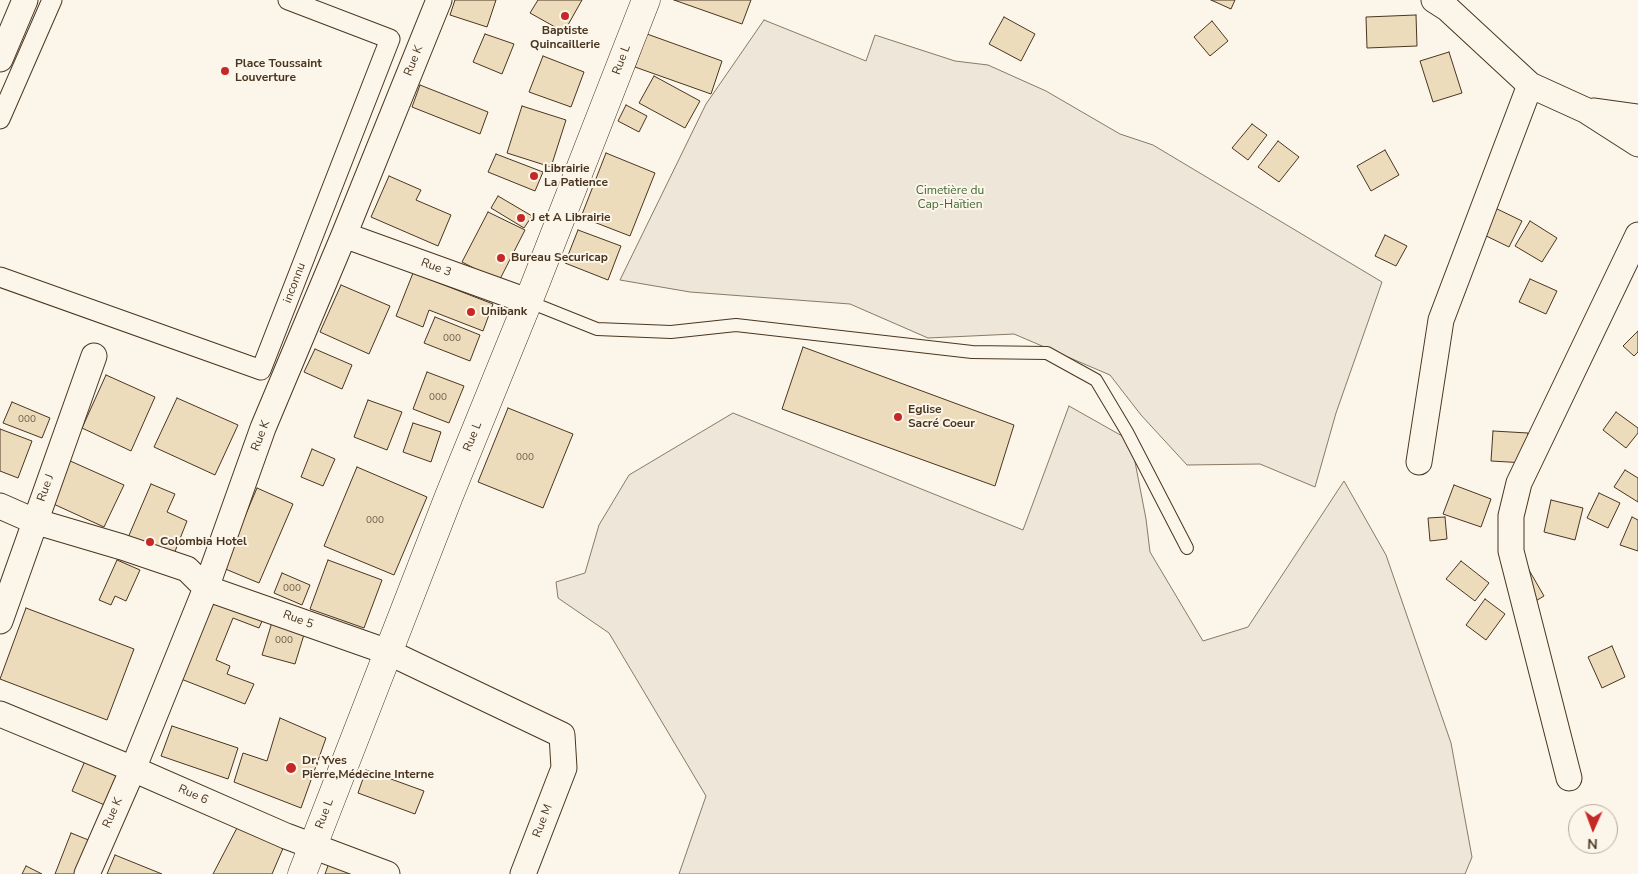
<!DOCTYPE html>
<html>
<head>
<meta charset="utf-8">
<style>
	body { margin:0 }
	#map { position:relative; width:1638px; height:874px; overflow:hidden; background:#fbf6e9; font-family:"Nunito Sans",sans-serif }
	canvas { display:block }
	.north { position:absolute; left:1568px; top:804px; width:50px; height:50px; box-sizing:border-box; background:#fbf6e9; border:1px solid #b4a999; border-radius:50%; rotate:182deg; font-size:14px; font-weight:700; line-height:20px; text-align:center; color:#4a3520 }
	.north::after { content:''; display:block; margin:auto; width:18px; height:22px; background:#c62828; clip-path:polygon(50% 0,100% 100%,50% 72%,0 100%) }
</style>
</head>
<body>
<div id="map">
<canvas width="1638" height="874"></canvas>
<div class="north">N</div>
</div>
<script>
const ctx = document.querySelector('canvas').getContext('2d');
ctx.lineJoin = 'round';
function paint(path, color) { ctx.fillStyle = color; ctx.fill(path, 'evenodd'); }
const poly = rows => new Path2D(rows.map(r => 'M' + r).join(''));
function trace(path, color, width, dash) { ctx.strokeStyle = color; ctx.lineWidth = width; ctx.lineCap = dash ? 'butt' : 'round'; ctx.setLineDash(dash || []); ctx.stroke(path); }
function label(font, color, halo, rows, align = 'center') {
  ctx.font = font + ' "Nunito Sans",sans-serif'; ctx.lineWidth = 4; ctx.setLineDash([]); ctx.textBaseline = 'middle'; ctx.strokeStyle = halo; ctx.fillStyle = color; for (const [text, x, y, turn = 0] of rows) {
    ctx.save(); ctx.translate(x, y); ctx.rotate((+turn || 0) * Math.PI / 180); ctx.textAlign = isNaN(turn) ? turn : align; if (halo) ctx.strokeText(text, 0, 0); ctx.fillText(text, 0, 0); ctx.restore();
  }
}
const green = poly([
	[764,20,866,61,875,35,955,61,988,65,1046,91,1120,134,1153,145,1382,282,1336,413,1315,487,1260,464,1187,465,1141,415,1110,375,1014,334,928,338,850,304,690,292,620,280,706,104,764,20],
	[1069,406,1131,441,1146,519,1150,552,1203,641,1248,627,1344,481,1386,555,1451,743,1472,857,1465,874,679,874,706,796,609,633,558,598,556,582,585,573,599,525,629,475,733,413,1023,530,1069,406]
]);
paint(green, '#ede6d9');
trace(green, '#887966', 1);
const building = poly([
	[455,0,496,0,487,27,450,15,455,0],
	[538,0,582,0,564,32,530,13,538,0],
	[674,0,751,0,742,24,674,0],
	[1211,0,1235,0,1231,9,1211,0],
	[1416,15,1417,46,1367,48,1366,17,1416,15],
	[1004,17,1035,34,1021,61,989,44,1004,17],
	[1212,21,1228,41,1210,56,1194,37,1212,21],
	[485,34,514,44,502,74,473,62,485,34],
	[647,34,722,61,711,94,635,67,647,34],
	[1449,52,1462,93,1433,102,1420,61,1449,52],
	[543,56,584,72,571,107,529,92,543,56],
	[654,76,700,101,685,128,639,103,654,76],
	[420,85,488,112,480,134,412,107,420,85],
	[626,105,647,116,639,132,618,121,626,105],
	[522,106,566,120,551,167,507,153,522,106],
	[1252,124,1267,135,1248,160,1232,148,1252,124],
	[1278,141,1299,157,1279,182,1258,167,1278,141],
	[1385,150,1399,175,1371,191,1357,166,1385,150],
	[606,153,655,173,630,236,581,217,606,153],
	[496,154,543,172,535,191,488,172,496,154],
	[389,176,421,190,416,200,451,215,438,246,371,217,389,176],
	[498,196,532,216,524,228,491,208,498,196],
	[1491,206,1522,221,1509,247,1478,232,1491,206],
	[488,212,525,230,499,281,462,262,488,212],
	[1530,221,1557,238,1542,262,1515,246,1530,221],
	[578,230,621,246,608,280,565,263,578,230],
	[1385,235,1407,246,1396,266,1375,256,1385,235],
	[413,273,493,304,483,331,429,310,423,327,396,316,413,273],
	[1530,279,1557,291,1546,314,1519,302,1530,279],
	[341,285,390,306,369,354,320,332,341,285],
	[435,317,480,335,470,361,424,343,435,317],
	[1638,331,1638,352,1634,356,1623,346,1638,331],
	[803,347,1014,425,995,486,782,409,803,347],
	[315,349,352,365,342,389,304,372,315,349],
	[427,372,464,386,449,423,413,409,427,372],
	[106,375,155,397,131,451,82,428,106,375],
	[177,398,238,425,215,475,154,447,177,398],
	[368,400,402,412,387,450,354,437,368,400],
	[12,402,50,418,42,438,3,423,12,402],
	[508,408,573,434,543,508,478,482,508,408],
	[1616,412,1638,428,1638,433,1626,448,1603,430,1616,412],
	[413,423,441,432,431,462,403,452,413,423],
	[0,429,32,441,18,478,0,471,0,429],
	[1493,431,1528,433,1526,463,1491,461,1493,431],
	[312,449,335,459,323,486,301,477,312,449],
	[68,460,124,485,104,527,49,502,68,460],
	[357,467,427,497,394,575,324,546,357,467],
	[1625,470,1638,478,1638,502,1614,487,1625,470],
	[151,484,175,494,167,512,187,521,172,559,127,540,151,484],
	[1454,485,1491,499,1481,527,1443,514,1454,485],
	[257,488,293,504,259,583,223,568,257,488],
	[1599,493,1620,503,1608,528,1587,518,1599,493],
	[1551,500,1583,508,1575,540,1544,532,1551,500],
	[1445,517,1447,539,1430,541,1428,518,1445,517],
	[1632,517,1638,520,1638,551,1620,545,1632,517],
	[117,560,140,570,126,601,115,596,111,605,99,600,117,560],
	[328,560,382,580,364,628,310,609,328,560],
	[1461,561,1489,583,1475,601,1446,579,1461,561],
	[1529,570,1544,596,1524,608,1508,582,1529,570],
	[282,573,310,585,302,605,274,593,282,573],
	[212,599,263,619,259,628,233,618,216,660,230,666,227,674,254,684,245,704,181,679,212,599],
	[1485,599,1505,614,1486,640,1466,625,1485,599],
	[26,608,134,649,107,720,0,679,26,608],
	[273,619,306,628,295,664,262,655,273,619],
	[1612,646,1625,677,1602,688,1588,657,1612,646],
	[280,718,326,738,301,808,234,782,243,753,267,761,280,718],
	[172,726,238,748,228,779,161,756,172,726],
	[88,754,123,769,107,806,72,791,88,754],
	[366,770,424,791,415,814,358,793,366,770],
	[238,826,284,846,272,874,213,874,238,826],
	[71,833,91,841,78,874,55,874,71,833],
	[115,855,162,874,107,874,115,855],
	[329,863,357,874,325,874,329,863],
	[26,866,42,874,22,874,26,866]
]);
paint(building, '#ecdcbc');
trace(building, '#4a3520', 1);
const service = poly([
	[527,301,597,329,671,332,736,325,972,352,1047,353,1096,380,1127,432,1187,548]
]);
const pedestrian = poly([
	[0,119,52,0],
	[0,277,261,370,390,39,288,0]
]);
const minor = poly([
	[1434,0,1448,9,1530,85,1585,110,1638,144],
	[0,59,25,0],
	[1593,111,1638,117],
	[344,235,527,301],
	[1419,462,1441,320,1530,85],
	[0,506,34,521,122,547,187,569,206,588,388,652,562,735,564,768,523,874],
	[0,621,94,356],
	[0,714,133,769,286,836,387,874],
	[1569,778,1511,551,1511,516,1519,483,1638,235],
	[87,874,133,769,206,588,263,428,344,235,439,0]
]);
const tertiary = poly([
	[302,874,449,496,534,287,646,0]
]);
trace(service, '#4a3520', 14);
trace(pedestrian, '#4a3520', 21);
trace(minor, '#4a3520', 27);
trace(tertiary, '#4a3520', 29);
trace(service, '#fbf6e9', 12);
trace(pedestrian, '#fbf6e9', 19);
trace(minor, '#fbf6e9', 25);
trace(tertiary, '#fbf6e9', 28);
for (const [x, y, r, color] of [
	[565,16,5,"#c62828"],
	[225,71,5,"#c62828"],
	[534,176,5,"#c62828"],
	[521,218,5,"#c62828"],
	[501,258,5,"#c62828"],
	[471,312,5,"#c62828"],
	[898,417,5,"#c62828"],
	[150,542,5,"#c62828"],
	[291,768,6,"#c62828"]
]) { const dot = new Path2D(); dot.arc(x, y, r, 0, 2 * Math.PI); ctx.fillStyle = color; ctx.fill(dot); trace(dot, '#fbf6e9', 2); }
label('10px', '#725f47', null, [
	["000",452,339],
	["000",438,398],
	["000",27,420],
	["000",525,458],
	["000",375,521],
	["000",292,589],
	["000",284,641]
]);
label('bold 12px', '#4a3520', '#fbf6e9', [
	["Baptiste",565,31,"center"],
	["Quincaillerie",565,45,"center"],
	["Place Toussaint",235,64],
	["Louverture",235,78],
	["Librairie",544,169],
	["La Patience",544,183],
	["J et A Librairie",531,218],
	["Bureau Securicap",511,258],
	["Unibank",481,312],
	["Eglise",908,410],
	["Sacré Coeur",908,424],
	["Colombia Hotel",160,542],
	["Dr, Yves",302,761],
	["Pierre,Médecine Interne",302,775]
], 'left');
label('12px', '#4a3520', '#fbf6e9', [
	["Rue L",622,60,-69],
	["Rue K",414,61,-68],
	["Rue 3",436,268,20],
	["inconnu",295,283,-69],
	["Rue K",261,436,-69],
	["Rue L",473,437,-68],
	["Rue J",46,488,-70],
	["Rue 5",298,620,20],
	["Rue 6",193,795,24],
	["Rue K",113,813,-66],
	["Rue L",325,814,-69],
	["Rue M",543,821,-69]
]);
label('12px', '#436837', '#fbf6e9', [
	["Cimetière du",950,191],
	["Cap-Haïtien",950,205]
]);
</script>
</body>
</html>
